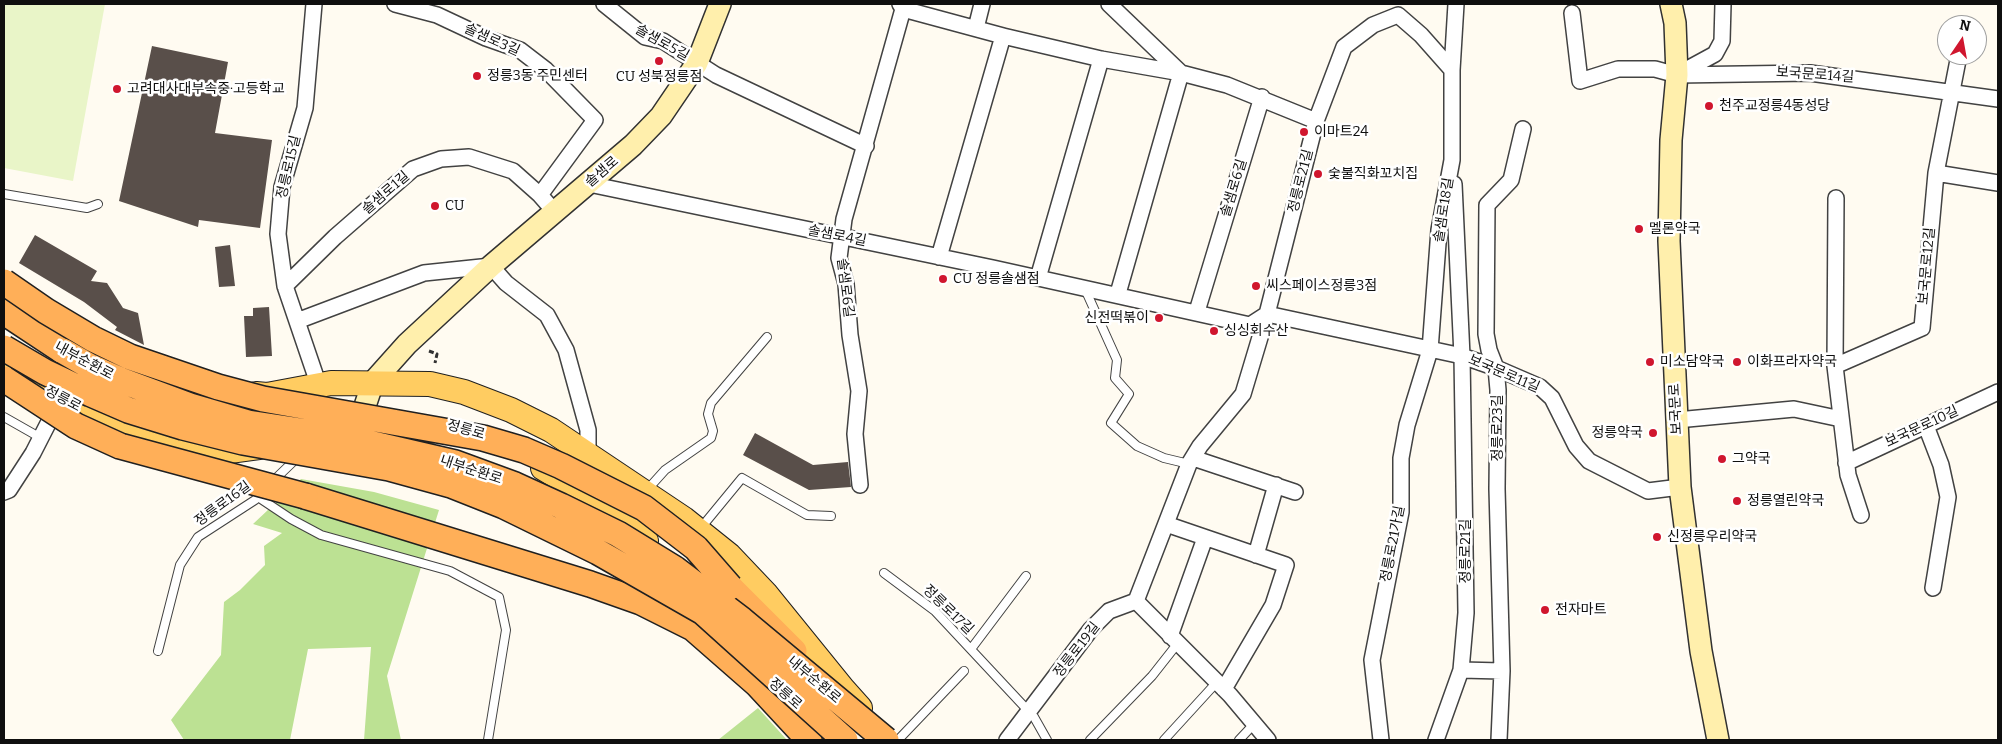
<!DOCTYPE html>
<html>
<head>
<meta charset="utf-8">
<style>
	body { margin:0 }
	#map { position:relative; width:2002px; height:744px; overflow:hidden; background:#fffbf1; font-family:Bitter,serif }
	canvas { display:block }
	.frame { position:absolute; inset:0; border:5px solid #0f0f0f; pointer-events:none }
	.north { position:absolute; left:1937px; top:15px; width:50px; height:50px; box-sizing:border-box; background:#fff; border:1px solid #9f9f9f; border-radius:50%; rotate:12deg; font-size:14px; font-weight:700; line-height:20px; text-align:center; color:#0f0f0f }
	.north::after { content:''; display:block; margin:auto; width:18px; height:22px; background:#d0162e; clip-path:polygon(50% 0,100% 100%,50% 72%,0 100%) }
</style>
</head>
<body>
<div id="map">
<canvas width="2002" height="744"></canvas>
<div class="frame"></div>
<div class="north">N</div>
</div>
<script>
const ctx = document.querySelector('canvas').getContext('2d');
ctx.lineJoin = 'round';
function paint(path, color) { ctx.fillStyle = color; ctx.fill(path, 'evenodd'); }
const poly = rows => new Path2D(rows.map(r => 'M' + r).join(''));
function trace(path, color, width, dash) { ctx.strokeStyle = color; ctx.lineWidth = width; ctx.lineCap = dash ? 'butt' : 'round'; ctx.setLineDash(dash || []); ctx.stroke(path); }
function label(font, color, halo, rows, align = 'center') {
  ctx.font = font + ' Bitter,"Noto Sans KR",serif'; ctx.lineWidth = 5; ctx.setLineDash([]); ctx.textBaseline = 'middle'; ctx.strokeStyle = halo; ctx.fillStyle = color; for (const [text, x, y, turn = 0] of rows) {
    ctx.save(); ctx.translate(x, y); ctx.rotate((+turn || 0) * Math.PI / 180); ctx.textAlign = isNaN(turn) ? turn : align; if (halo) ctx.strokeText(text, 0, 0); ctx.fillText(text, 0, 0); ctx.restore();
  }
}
paint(poly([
	[301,479,374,492,439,510,387,676,401,740,364,740,371,647,308,649,290,740,184,740,171,720,221,655,224,602,240,590,265,565,264,546,282,533,253,524],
	[758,708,787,740,718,740]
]), '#bce193');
paint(poly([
	[4,4,105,4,73,181,4,168]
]), '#e9f5c8');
paint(poly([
	[152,46,228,62,215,133,272,140,260,228,199,220,198,227,119,201],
	[35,235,97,271,91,281,107,283,123,308,138,313,144,345,115,330,117,327,84,302,19,263],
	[230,245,235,286,219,287,215,247],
	[269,307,272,356,246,357,244,316,253,316,253,308],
	[755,433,813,465,848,462,851,487,809,490,743,455]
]), '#594f4a');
const service = poly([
	[4,194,87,208,98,204],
	[1085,289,1117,360,1115,378,1129,394,1111,423,1137,446,1164,458,1189,464],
	[4,417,41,438],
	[272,482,298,457],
	[647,490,665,470,711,438,713,431,708,414,711,403,767,337],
	[258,497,291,519,321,535,450,571,499,597,506,630,488,740],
	[700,529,742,478,807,515,831,516],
	[884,573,935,611,1034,717,1047,740],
	[971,649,1026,576],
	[158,651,180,565,198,537,255,500,260,494],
	[898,740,964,671],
	[1090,740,1152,676,1178,643],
	[1164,740,1217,682],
	[1239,740,1254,724]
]);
const minor = poly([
	[314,4,305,108,282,187,278,234,285,286,319,386],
	[395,4,437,15,486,38,520,50,546,70,595,120,540,195],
	[604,4,645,37,663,41,716,75,866,146],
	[900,4,903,9,1003,36,1101,59,1181,73,1227,85,1316,121],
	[1109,4,1181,73,1119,290],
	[1572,13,1580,81,1618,69,1655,69,1677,75,1810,73,1998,99],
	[976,28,982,4],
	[1452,70,1456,4],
	[1680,73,1715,54,1722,41,1723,4],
	[1936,173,1998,183],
	[589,184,993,268,1250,325,1267,314],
	[1836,198,1835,366,1848,475,1861,515],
	[939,257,1003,36],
	[1038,278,1101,59],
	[285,286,335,237,413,169,441,159,469,157,513,171,540,195,554,211],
	[1198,308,1262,97],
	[1267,314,1462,356,1496,368,1540,387,1552,398,1576,446,1589,461,1648,491,1680,487],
	[297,321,424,273,491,266,506,283,547,315,566,350,588,430,588,455],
	[1835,366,1922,328,1936,173,1959,55],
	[1677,420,1794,409,1841,419],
	[1926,426,1941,465,1948,497,1933,588],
	[1193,458,1295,492],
	[1846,463,1998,392],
	[860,485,855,434,859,391,850,335,846,284,839,258,844,219,903,9],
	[4,492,9,490,33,453,57,406],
	[1166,524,1286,565,1273,605,1224,689],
	[1256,555,1276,485],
	[1136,601,1189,464,1200,446,1243,394,1267,314,1316,121,1344,47,1373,25,1398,15,1421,35,1452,70,1452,160,1439,230,1430,350,1407,425,1401,458,1401,512,1372,660,1381,740],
	[1136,601,1230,695,1268,740],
	[1170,636,1205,538],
	[1461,670,1502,671],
	[1007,740,1091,629,1109,611,1136,601],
	[1436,740,1461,670,1466,613,1462,356,1454,184],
	[1499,740,1502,671,1497,489,1498,390,1496,368,1489,350,1486,334,1487,205,1511,180,1523,129]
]);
const secondary = poly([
	[1671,4,1675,23,1677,75,1671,140,1669,241,1680,487,1701,651,1718,740],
	[361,418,373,382,407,344,491,266,633,145,661,116,697,63,720,4]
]);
const primary = poly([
	[4,364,37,385,108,422,158,440,201,450,222,452,259,447],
	[256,394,267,395,331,383,430,384,464,392,511,410,551,430,684,519,729,555,766,594,843,689,860,708],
	[543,468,563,480,646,541]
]);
const trunk = poly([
	[4,312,63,351],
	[305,496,590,584,641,602,693,628,757,684,809,740],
	[730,587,794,651]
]);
trace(service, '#424242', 10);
trace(minor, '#424242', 18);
trace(secondary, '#313131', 24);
trace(primary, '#202020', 26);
trace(trunk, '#202020', 28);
trace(poly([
	[429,351,437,354,435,363]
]), '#313131', 3, [5, 2.5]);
trace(service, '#fff', 8);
trace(minor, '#fff', 15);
trace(secondary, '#ffefac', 21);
trace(primary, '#ffcc61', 24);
trace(trunk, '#ffaf58', 25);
const trunkBridge = poly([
	[4,282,46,311,93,339,130,357,218,387,263,399,483,438,524,450,561,466,644,508,696,548,730,587],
	[4,348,45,372,91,394,128,410,183,427,243,442,389,468,451,485,504,506,598,552,703,612,845,740],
	[63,351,91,367,120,380,190,406,248,423,347,438,455,463,515,485,561,506,618,534,675,569,742,620,886,740],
	[4,379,76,426,120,446,305,496]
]);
trace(trunkBridge, '#202020', 28, []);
trace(trunkBridge, '#ffaf58', 25);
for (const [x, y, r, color] of [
	[659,61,5,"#d0162e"],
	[477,76,5,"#d0162e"],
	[117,89,5,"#d0162e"],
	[1709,106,5,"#d0162e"],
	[1304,132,5,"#d0162e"],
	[1318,174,5,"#d0162e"],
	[435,206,5,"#d0162e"],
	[1639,229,5,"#d0162e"],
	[943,279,5,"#d0162e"],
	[1256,286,5,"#d0162e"],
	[1159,318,5,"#d0162e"],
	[1214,331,5,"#d0162e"],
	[1650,362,5,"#d0162e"],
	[1737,362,5,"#d0162e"],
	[1653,433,5,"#d0162e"],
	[1722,459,5,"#d0162e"],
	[1737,501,5,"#d0162e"],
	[1657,537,5,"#d0162e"],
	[1545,610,5,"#d0162e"]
]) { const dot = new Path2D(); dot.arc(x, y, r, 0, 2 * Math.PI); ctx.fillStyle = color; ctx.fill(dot); trace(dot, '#fff', 2); }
label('14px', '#0f0f0f', '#fff', [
	["솔샘로3길",492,40,24],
	["솔샘로5길",662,43,29],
	["보국문로14길",1815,75,4],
	["정릉로15길",289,167,-77],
	["솔샘로",602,172,-41],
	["정릉로21길",1301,181,-76],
	["솔샘로6길",1234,188,-73],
	["솔샘로1길",386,193,-41],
	["솔샘로18길",1444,210,-81],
	["솔샘로4길",837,236,11],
	["보국문로12길",1927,266,-85],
	["솔샘로6길",845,288,83],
	["내부순환로",84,361,28],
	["보국문로11길",1504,374,23],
	["정릉로",63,399,28],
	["보국문로",1676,409,-93],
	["보국문로10길",1922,427,-25],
	["정릉로23길",1498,428,-90],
	["정릉로",466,430,16],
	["내부순환로",471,470,18],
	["정릉로16길",223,504,-36],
	["정릉로21가길",1393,544,-79],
	["정릉로21길",1466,551,-90],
	["정릉로17길",948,610,44],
	["정릉로19길",1077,650,-52],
	["내부순환로",814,680,40],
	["정릉로",785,694,42]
]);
label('14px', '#0f0f0f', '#fff', [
	["정릉3동 주민센터",487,76],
	["CU 성북정릉점",659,77,"center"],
	["고려대사대부속중·고등학교",127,89],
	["천주교정릉4동성당",1719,106],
	["이마트24",1314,132],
	["숯불직화꼬치집",1328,174],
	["CU",445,206],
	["멜론약국",1649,229],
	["CU 정릉솔샘점",953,279],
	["씨스페이스정릉3점",1266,286],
	["신전떡볶이",1149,318,"right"],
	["싱싱회수산",1224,331],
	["미소담약국",1660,362],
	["이화프라자약국",1747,362],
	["정릉약국",1643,433,"right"],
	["그약국",1732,459],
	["정릉열린약국",1747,501],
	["신정릉우리약국",1667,537],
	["전자마트",1555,610]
], 'left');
</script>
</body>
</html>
